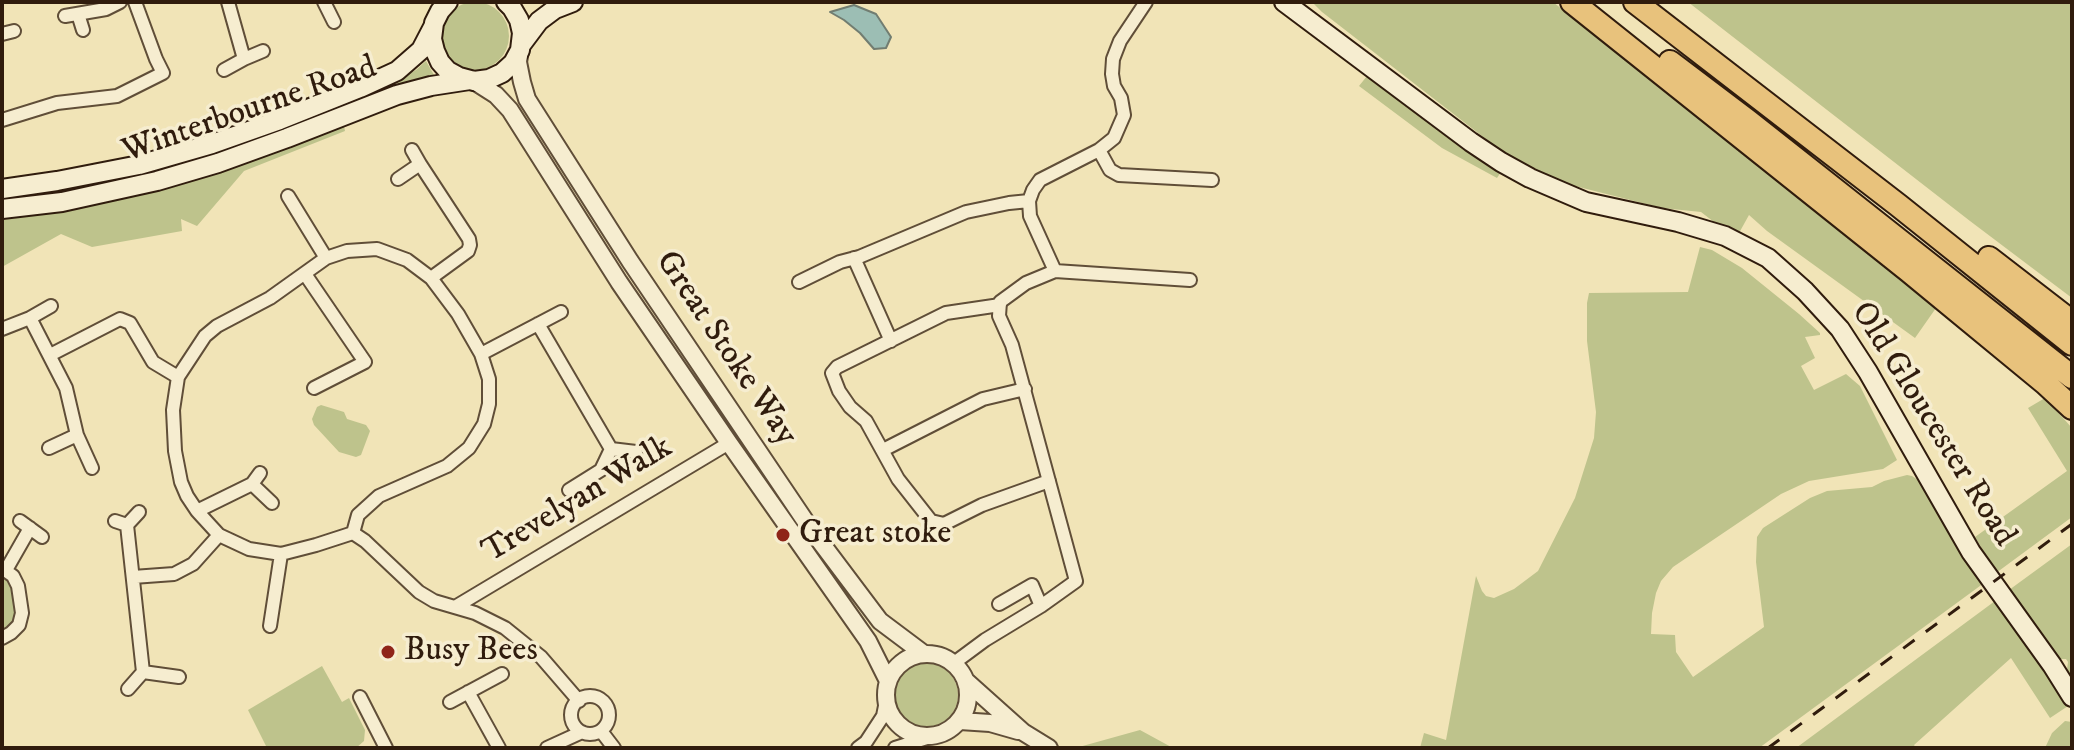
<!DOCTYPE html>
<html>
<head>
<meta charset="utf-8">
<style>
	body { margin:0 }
	#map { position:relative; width:2074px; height:750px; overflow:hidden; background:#f1e4b7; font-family:"IM FELL DW Pica",serif }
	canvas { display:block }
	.frame { position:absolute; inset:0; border:4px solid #301c0d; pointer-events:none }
</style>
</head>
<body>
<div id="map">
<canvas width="2074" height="750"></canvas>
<div class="frame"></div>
</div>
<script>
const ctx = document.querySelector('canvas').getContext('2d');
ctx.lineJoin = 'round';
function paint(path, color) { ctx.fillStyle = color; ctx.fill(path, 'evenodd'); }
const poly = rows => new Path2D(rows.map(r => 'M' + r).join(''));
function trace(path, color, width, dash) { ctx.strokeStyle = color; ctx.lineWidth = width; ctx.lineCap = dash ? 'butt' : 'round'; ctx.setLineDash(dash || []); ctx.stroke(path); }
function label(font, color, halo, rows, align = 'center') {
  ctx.font = font + ' "IM FELL DW Pica",serif'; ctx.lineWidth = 7; ctx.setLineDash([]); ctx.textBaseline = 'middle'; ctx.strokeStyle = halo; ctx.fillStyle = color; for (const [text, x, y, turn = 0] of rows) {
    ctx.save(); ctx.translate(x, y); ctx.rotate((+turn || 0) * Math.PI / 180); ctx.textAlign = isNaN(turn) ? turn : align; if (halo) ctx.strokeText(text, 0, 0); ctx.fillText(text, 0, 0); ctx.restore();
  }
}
paint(poly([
	'441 36a34 34 0 1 1 68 0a34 34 0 1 1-68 0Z',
	[1312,2,1553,2,1936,308,1915,338,1767,231,1749,215,1739,233,1714,222,1701,212,1662,208,1563,183,1524,165,1491,143,1322,12],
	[1688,2,2072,2,2072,298,1970,221],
	[426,61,434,75,399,87,396,81,416,70],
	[1371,71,1503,169,1497,178,1442,148,1359,86],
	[387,85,389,91,240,149,105,187,2,204,2,196],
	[344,126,345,131,244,171,197,226,181,219,182,231,92,247,61,234,2,267,2,220,63,211,214,174],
	[1700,247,1712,250,1742,268,1799,314,1820,333,1820,335,1805,337,1815,358,1801,366,1814,390,1846,374,1860,386,1897,460,1883,469,1809,481,1781,494,1673,567,1661,581,1656,593,1652,613,1651,634,1675,635,1676,652,1693,677,1764,627,1756,562,1757,537,1763,528,1810,498,1827,491,1872,487,1884,481,1907,475,1912,476,1924,484,1984,583,1759,748,1420,748,1424,733,1446,740,1476,576,1482,591,1486,596,1494,598,1514,589,1538,571,1575,498,1594,438,1596,412,1587,341,1587,303,1589,293,1688,292],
	[2045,398,2072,428,2072,517,1996,573,1975,537,2067,471,2028,408],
	[321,405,344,412,347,419,366,425,370,431,361,455,356,457,339,452,314,425,312,419,317,407],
	[2072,544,2072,679,2067,669,2068,662,2066,659,2059,659,2009,590],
	[2,574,12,587,17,610,15,619,9,628,2,632],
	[1995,601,2030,647,2068,706,2050,718,2011,658,1914,745,1916,748,1796,748],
	'894 695a32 32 0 1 1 64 0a32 32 0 1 1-64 0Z',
	[322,666,342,702,349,698,365,730,364,741,356,748,267,748,248,710],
	[2065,721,2072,722,2072,748,2045,748,2052,733],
	[1140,730,1173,748,1079,747]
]), '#bec38c');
const water = poly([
	[854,5,876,14,891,37,886,48,874,49,860,33,844,20,830,12,854,5]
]);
paint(water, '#9cbeb4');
trace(water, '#717d71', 2);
const minor = poly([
	[324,2,334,22],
	[78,14,83,30],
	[65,16,106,9,120,2],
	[2,34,14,31],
	[244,59,263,51],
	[224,70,244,59,228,2],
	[2,120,57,103,117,96,163,73,156,59,135,2],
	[1099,150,1114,138,1124,115,1121,98,1114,86,1112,74,1113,59,1120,41,1146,2],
	[420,164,469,239,470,245,468,251,431,278],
	[398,179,420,164,412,150],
	[288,196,326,258],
	[377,249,407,260,431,278,458,314,481,354,489,379,489,404,484,424,469,448,447,466,379,496,358,515,353,533,316,545,281,554,249,549,219,535,197,511,187,496,181,482,175,451,173,410,178,377,205,336,217,326,270,298,326,258,347,251,377,249],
	[854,258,891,341],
	[1055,271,1030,216,1029,201,1033,190,1040,180,1099,150,1110,170,1119,175,1212,180],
	[305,274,365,362,314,388],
	[799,282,840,262,859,257,966,212,1009,203,1029,201],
	[1000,305,946,313,837,367,832,373,839,391,850,407,866,421,898,479,931,521,944,524,982,505,1049,481],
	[30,318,66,388,77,435],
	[538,324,611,449,636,452],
	[2,329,30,318,51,306],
	[481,354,561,312],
	[50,355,120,319,130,323,153,362,178,377],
	[49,448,77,435,92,468],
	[883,450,983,399,1025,389],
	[252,484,272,503],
	[569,490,601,470,611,449],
	[197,511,252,484,260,473],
	[20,521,42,537],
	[115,521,127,525,139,512],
	[127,525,143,672],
	[353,533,365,541,419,592,434,601,475,613,505,628,541,657,579,701],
	[2,568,13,576,18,586,22,613,19,625,11,633,2,638],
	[6,570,30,528],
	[133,577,174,574,193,564,219,535],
	[999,604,1032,585,1041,606],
	[455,607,729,443],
	[270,626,281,554],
	[954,663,985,640,1041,606,1076,581,1012,345,999,316,1000,302,1026,283,1055,271,1190,280],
	[128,689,143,672,179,677],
	[468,692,499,748],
	'571 715a19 19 0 1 1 38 0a19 19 0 1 1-38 0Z',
	[360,697,386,748],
	[450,702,502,674],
	[601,731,614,748],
	[547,748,582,732],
	[858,748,866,742,883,716,886,701],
	[895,748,930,737]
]);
const tertiary = poly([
	[520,50,518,62,522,82,527,99,630,261,810,528,880,621,924,654],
	[474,81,496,95,510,110,619,282,729,443,868,641,888,681],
	'886 695a41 41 0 1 1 82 0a41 41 0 1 1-82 0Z',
	[966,681,1023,732,1049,748],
	[960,721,990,723,1018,731]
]);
const secondary = poly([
	[448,2,440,11,434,23,432,39,435,51,440,62,448,71,459,77,474,81,489,79,502,73,513,63,520,50,522,33,519,20,512,8,506,2],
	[1284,2,1471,142,1501,162,1530,178,1586,202,1678,222,1725,236,1768,258,1805,291,1840,329,1868,372,1971,552,2052,665,2072,697],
	[521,45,539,21,555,9,573,2],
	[2,189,57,181,139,165,212,144,280,120,360,88,397,71,421,50,433,27],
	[2,209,62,202,157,181,218,163,287,138,397,95,431,86,470,80]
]);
const motorway = poly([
	[1572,2,1909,271,2045,383,2072,408],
	[1635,2,1898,205,2072,344],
	[1670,62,1748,121,2072,377],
	[1989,258,2072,322]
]);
trace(minor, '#604e38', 16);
trace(tertiary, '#604e38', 20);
trace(secondary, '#301c0d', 22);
trace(motorway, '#301c0d', 26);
trace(minor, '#f6edd0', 12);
trace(tertiary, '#f6edd0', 16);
trace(secondary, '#f6edd0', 18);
trace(motorway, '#e8c27c', 22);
trace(poly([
	[1768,748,2072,524]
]), '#301c0d', 3, [14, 14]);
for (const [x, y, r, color] of [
	[783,535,8,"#8f2418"],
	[388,652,8,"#8f2418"]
]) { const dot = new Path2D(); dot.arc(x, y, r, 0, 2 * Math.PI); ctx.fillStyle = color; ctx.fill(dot); trace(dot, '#f6edd0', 3); }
label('34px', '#301c0d', '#f6edd0', [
	["Winterbourne Road",250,111,-19],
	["Great Stoke Way",725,349,56],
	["Old Gloucester Road",1932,425,58],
	["Trevelyan Walk",578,501,-31]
]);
label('34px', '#301c0d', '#f6edd0', [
	["Great stoke",799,535],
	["Busy Bees",404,652]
], 'left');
</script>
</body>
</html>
